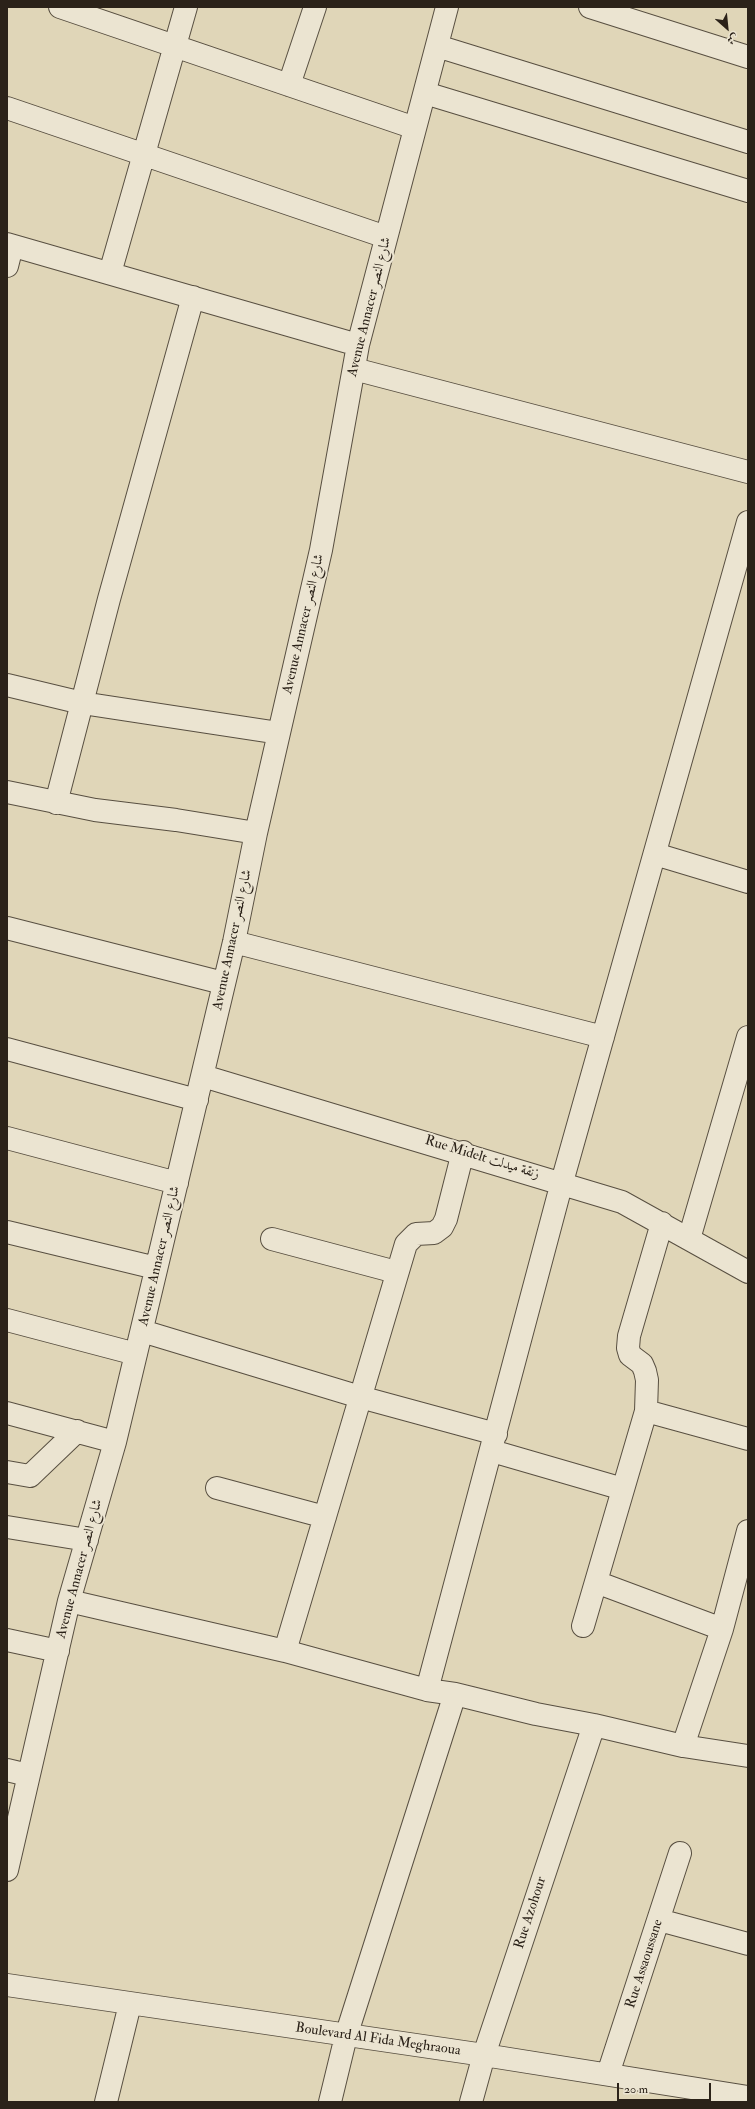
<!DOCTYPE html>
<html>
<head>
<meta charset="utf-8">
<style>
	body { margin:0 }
	#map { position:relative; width:755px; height:2109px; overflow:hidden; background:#e0d6b8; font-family:"IM FELL Double Pica",Amiri,serif }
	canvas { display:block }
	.frame { position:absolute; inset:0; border:8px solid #2b2219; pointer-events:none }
	.north { position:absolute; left:707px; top:8px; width:40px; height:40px; -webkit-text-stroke:3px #ebe4d1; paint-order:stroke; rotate:153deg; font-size:11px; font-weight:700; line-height:16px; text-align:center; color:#2b2219 }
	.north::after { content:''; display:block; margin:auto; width:14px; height:18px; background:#2b2219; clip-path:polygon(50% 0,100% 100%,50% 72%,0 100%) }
	.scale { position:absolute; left:617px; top:2083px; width:94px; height:18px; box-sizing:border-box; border:2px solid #2b2219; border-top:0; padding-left:5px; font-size:12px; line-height:14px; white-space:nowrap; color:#2b2219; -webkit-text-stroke:3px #ebe4d1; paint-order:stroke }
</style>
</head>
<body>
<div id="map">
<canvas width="755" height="2109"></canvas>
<div class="frame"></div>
<div class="north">ش</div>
<div class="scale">20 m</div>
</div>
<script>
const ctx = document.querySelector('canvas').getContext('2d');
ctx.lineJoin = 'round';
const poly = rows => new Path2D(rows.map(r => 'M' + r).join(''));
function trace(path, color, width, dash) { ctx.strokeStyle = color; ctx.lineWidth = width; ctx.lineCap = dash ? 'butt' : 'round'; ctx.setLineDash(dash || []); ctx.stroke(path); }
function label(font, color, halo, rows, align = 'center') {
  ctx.font = font + ' "IM FELL Double Pica",Amiri,serif'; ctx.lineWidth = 4; ctx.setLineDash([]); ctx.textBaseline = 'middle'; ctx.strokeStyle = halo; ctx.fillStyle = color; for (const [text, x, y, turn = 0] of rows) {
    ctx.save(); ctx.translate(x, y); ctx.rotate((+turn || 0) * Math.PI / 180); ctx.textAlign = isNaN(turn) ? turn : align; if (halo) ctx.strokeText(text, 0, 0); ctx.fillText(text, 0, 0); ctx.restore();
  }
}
const minor = poly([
	[60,7,415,128],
	[590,7,748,57],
	[437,46,748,142],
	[289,85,315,7],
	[425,93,748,191],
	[7,108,386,237],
	[7,244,358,345],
	[7,266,12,246],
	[110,273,186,7],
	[354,369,748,472],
	[7,685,82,703,279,733],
	[7,792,95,810,176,820,256,833],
	[56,803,109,599,193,297],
	[655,854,748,882],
	[7,928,223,983],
	[234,942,603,1037],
	[7,1049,197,1100],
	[203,1076,622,1202,748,1272],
	[7,1138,177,1183],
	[7,1232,156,1268],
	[272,1239,396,1272],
	[689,1239,748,1037],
	[7,1320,136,1354],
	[142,1331,360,1397,496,1434],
	[646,1411,748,1439],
	[7,1413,115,1442],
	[492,1451,623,1489],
	[7,1472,30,1476,77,1431],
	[217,1488,325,1517],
	[7,1527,87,1540],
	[596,1582,722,1629],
	[69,1601,285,1651,427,1690,455,1694,536,1714,594,1725,683,1746,748,1756],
	[583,1626,646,1411,647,1380,645,1371,642,1364,630,1355,628,1348,629,1336,662,1223],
	[7,1640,58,1651],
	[285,1651,406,1244,416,1234,434,1233,442,1227,446,1219,463,1152],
	[427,1690,562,1182,748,522],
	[683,1746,722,1629,748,1531],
	[7,1770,28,1775],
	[7,1870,69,1601,115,1442,234,942,256,833,321,550,358,345,447,7],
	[659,1920,748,1944],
	[7,1985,484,2055,748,2097],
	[608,2074,680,1853],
	[106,2102,130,2004],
	[330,2102,346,2036,455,1694],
	[471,2102,484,2055,594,1725]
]);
trace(minor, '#584f41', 24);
trace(minor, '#ebe4d1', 22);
label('14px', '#2b2219', '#ebe4d1', [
	["Avenue Annacer شارع النصر",370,307,-76],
	["Avenue Annacer شارع النصر",304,624,-77],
	["Avenue Annacer شارع النصر",233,940,-78],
	["Rue Midelt زنقة ميدلت",482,1158,17],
	["Avenue Annacer شارع النصر",160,1256,-77],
	["Avenue Annacer شارع النصر",80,1569,-75],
	["Rue Azohour",531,1913,-72],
	["Rue Assaoussane",645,1964,-72],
	["Boulevard Al Fida Meghraoua",378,2040,8]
]);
</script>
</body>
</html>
